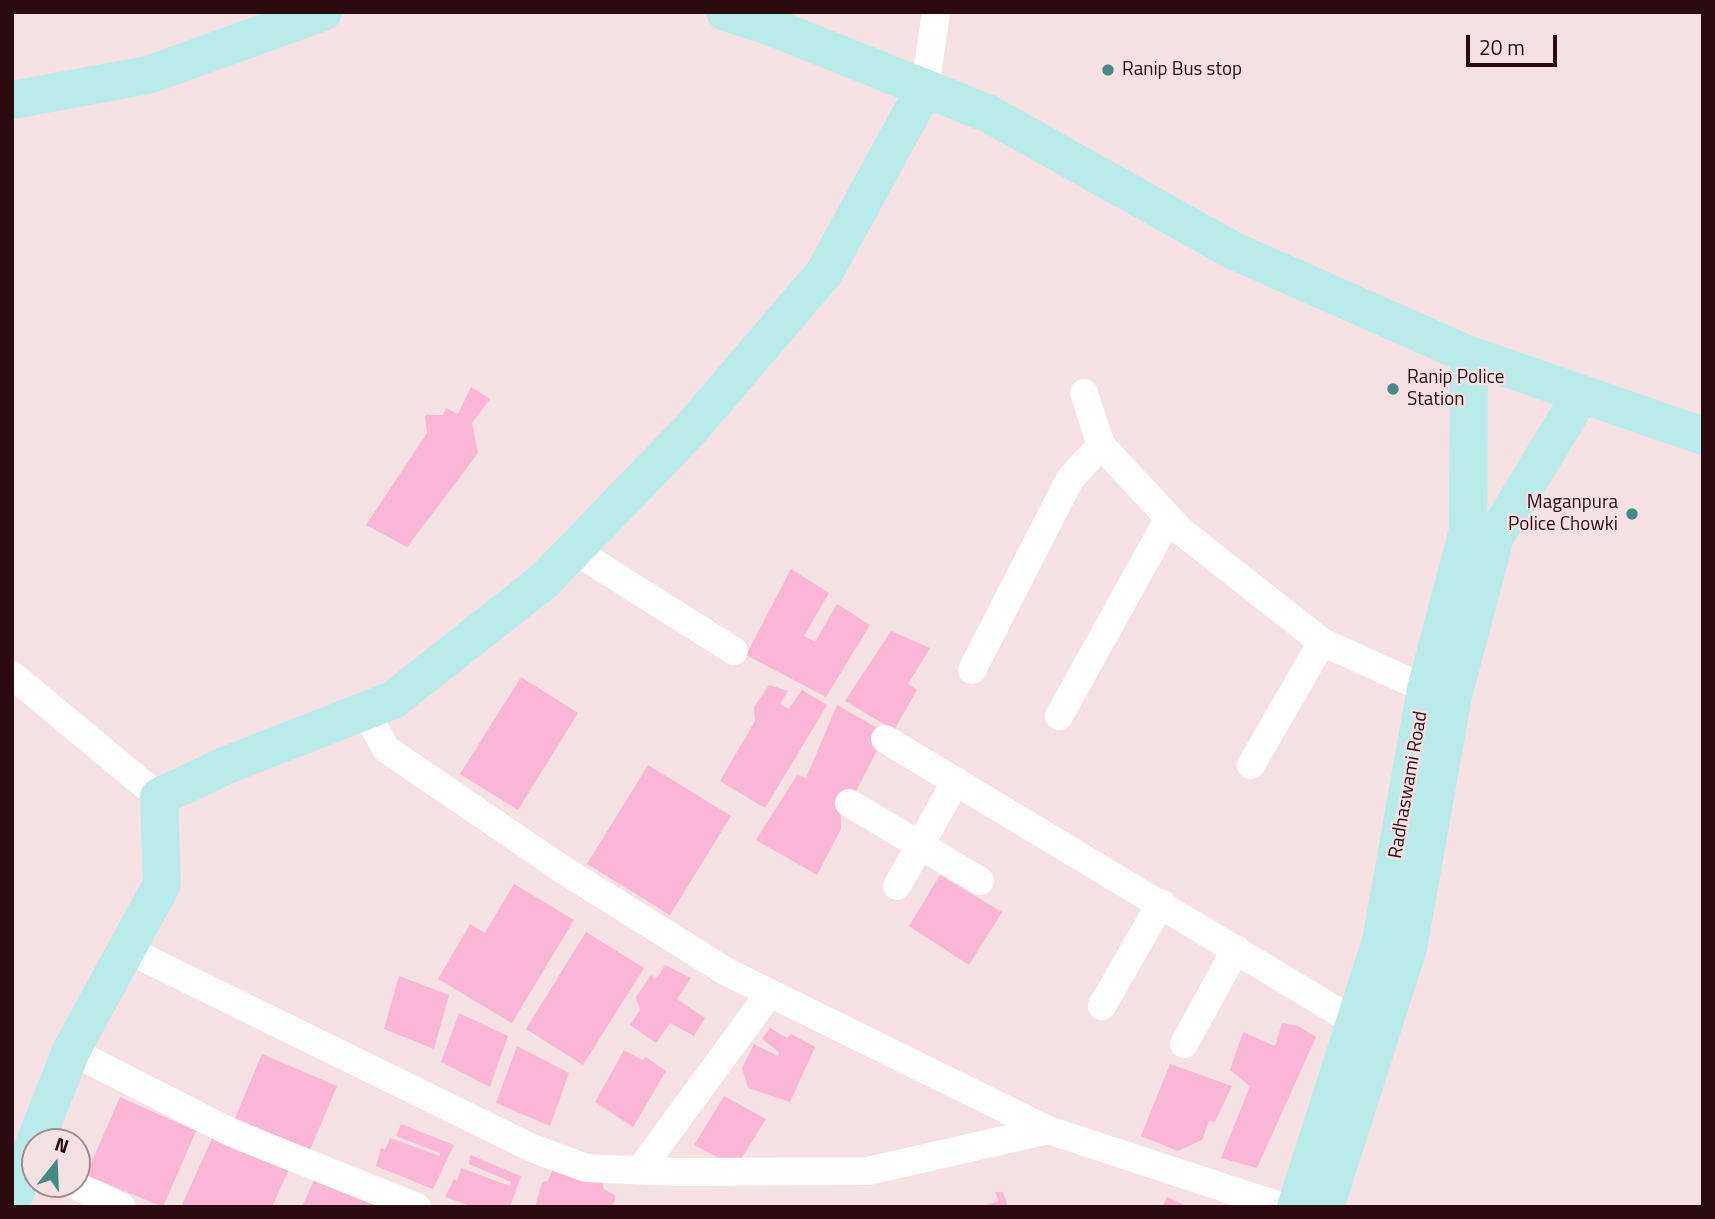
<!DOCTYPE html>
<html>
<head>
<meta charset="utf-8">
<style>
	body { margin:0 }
	#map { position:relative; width:1715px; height:1219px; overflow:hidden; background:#f5e1e3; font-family:"Titillium Web",sans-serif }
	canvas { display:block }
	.frame { position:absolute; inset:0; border:14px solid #2b0a11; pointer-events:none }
	.north { position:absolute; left:21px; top:1128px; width:70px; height:70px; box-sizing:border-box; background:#f5e1e3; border:2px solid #a48b8f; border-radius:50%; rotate:18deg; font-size:19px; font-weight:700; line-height:28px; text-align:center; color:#2b0a11 }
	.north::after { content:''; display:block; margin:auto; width:24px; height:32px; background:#448b86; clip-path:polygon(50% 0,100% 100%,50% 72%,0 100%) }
	.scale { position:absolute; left:1466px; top:35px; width:91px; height:32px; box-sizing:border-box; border:4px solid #2b0a11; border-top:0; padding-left:9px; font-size:21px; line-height:24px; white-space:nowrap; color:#2b0a11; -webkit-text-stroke:5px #f5e1e3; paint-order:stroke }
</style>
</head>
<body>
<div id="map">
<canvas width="1715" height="1219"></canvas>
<div class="frame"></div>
<div class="north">N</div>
<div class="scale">20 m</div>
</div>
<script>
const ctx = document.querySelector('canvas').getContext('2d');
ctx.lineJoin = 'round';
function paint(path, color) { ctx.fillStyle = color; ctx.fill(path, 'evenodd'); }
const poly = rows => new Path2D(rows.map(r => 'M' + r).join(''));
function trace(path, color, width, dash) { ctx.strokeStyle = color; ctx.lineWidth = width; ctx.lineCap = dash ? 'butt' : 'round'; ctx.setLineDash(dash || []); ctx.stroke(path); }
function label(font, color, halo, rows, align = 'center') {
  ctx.font = font + ' "Titillium Web",sans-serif'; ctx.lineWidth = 5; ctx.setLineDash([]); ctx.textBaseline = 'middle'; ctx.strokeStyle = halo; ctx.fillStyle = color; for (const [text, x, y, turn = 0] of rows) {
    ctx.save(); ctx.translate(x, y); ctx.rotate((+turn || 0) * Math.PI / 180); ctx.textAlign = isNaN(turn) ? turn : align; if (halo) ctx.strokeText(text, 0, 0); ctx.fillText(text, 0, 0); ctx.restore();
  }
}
paint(poly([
	[471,387,490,399,472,423,478,453,407,547,366,525,427,433,425,415,443,415,446,408,458,414],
	[791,569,829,593,804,636,815,642,837,604,870,625,826,697,746,655],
	[891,631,930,648,908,684,917,690,894,730,845,701],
	[521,677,578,713,518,810,460,774],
	[769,685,788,691,780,704,789,709,802,690,827,705,765,808,720,781,755,721,754,707],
	[837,705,886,733,852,799,840,801,841,829,817,875,756,840,797,775,806,778],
	[648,765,731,816,670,915,587,864],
	[940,875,1002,912,969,965,909,926],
	[514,884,574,920,512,1023,438,979,470,924,485,933],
	[586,932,644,968,583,1065,526,1029],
	[665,965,691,978,677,999,705,1018,694,1036,670,1023,656,1043,630,1025,640,1010,636,997,651,975,656,979],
	[399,976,449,995,434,1049,384,1029],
	[459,1013,508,1036,490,1087,441,1062],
	[1282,1023,1298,1026,1316,1037,1257,1168,1221,1158,1250,1086,1230,1070,1243,1032,1275,1046],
	[770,1028,787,1038,791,1034,815,1047,790,1102,748,1088,742,1068,754,1044,778,1056,779,1052,762,1039],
	[517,1046,569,1073,550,1126,496,1103],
	[624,1050,642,1060,646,1057,666,1071,633,1127,595,1102],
	[262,1054,337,1086,310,1150,235,1118],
	[1170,1064,1232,1086,1215,1122,1209,1121,1202,1140,1178,1151,1141,1136],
	[724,1096,766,1119,736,1167,694,1145],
	[120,1097,196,1131,163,1207,86,1175],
	[401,1124,454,1145,433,1189,376,1166,381,1148,385,1150,390,1138,440,1156,440,1153,396,1136],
	[215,1132,291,1165,272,1207,181,1207],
	[470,1155,521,1176,510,1207,474,1207,445,1197,454,1179,457,1181,461,1168,510,1186,511,1182,469,1164],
	[554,1166,602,1181,604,1189,616,1196,612,1207,535,1207,542,1182,548,1181],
	[315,1178,380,1207,302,1207],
	[995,1192,1003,1192,1008,1207,979,1207,999,1201],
	[1167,1197,1189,1207,1162,1207]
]), '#f9b6d5');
trace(poly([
	[925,88,936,12],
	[1084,393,1101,445,1181,531,1322,642,1426,689],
	[574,550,734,651],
	[972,670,1070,479,1101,445],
	[12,675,159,797],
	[365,711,386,749,562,869,727,972,1048,1130],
	[1059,716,1169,518],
	[885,739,1355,1022],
	[1251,765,1322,642],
	[849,803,980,881],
	[897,886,956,781],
	[126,949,532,1148,586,1168,675,1172,868,1171,1048,1130,1283,1207],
	[1102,1006,1161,903],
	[1184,1044,1236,949],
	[71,1051,232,1133,417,1207],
	[640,1170,769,994],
	[72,1184,122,1207]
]), '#fff', 28);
trace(poly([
	[725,12,772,27,989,114,1232,250,1469,355,1703,436],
	[12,100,148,75,323,12],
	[35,1142,71,1051,162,884,159,797,227,765,393,700,544,581,689,431,824,273,925,88],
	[12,1201,35,1143],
	[1296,1207,1381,941,1426,689,1468,530,1469,355],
	[1325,1207,1408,948,1453,696,1495,537,1581,395]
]), '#b9ebe9', 38);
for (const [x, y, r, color] of [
	[1108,70,7,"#448b86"],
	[1393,389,7,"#448b86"],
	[1632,514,7,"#448b86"]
]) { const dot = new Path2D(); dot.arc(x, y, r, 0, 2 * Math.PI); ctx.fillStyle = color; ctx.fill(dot); trace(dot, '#f5e1e3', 2.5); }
label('19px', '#2b0a11', '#f5e1e3', [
	["Ranip Bus stop",1122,70],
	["Ranip Police",1407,378],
	["Station",1407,400],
	["Maganpura",1618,503,"right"],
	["Police Chowki",1618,525,"right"]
], 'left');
label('19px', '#2b0a11', '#f5e1e3', [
	["Radhaswami Road",1409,785,-80]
]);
</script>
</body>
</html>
